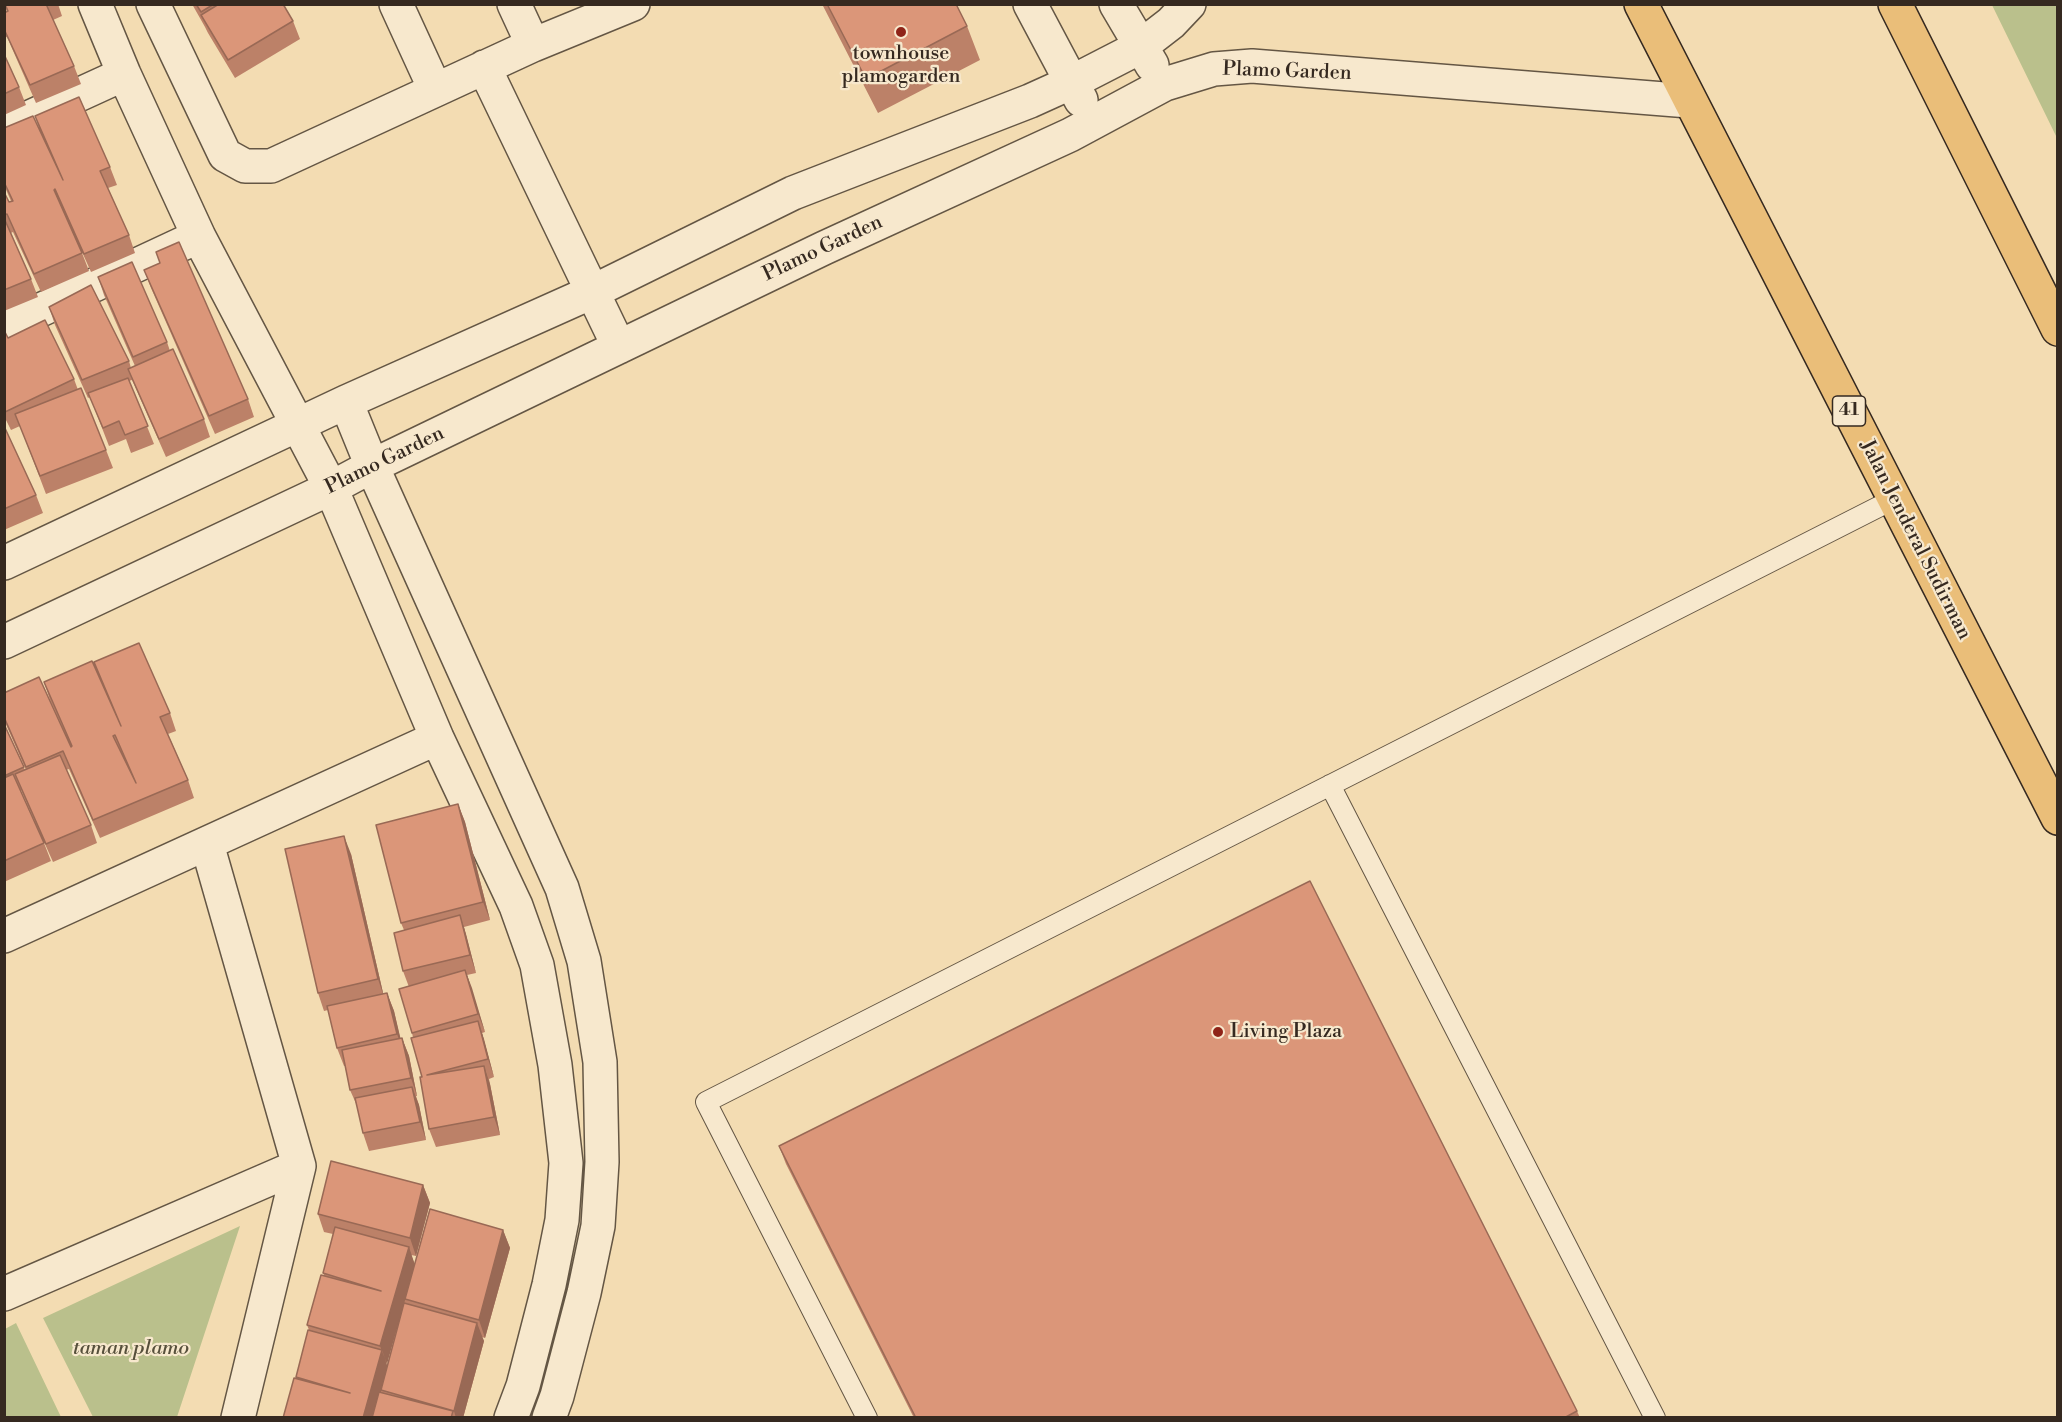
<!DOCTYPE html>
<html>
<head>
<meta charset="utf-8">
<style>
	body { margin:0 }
	#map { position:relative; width:2062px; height:1422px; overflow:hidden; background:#f3dcb2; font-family:"Libre Bodoni",serif }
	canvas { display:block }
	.frame { position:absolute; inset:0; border:6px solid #352920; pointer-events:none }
</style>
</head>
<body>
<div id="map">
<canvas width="2062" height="1422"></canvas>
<div class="frame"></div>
</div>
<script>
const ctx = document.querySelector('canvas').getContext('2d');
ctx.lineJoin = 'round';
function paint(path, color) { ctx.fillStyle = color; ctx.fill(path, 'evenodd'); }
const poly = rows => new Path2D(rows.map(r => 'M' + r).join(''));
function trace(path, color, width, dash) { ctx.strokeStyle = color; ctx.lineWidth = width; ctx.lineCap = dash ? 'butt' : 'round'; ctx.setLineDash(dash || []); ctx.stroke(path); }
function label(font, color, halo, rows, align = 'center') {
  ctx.font = font + ' "Libre Bodoni",serif'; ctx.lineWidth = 4.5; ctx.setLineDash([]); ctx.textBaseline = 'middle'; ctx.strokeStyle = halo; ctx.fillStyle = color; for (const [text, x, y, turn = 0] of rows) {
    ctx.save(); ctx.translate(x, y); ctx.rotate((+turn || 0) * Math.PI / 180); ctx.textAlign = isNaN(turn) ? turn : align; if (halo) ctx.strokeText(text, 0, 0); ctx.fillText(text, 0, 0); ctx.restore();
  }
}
paint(poly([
	[1992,5,2057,5,2057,138],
	[240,1226,177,1417,93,1417,43,1318],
	[16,1323,61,1417,5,1417,5,1329]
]), '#bac08c');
const lane = poly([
	[1330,785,1655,1418],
	[867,1418,706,1102,1894,499]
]);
const street = poly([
	[95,4,124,74,199,237,331,488,437,738,516,906,537,965,555,1065,566,1163,562,1220,549,1285,523,1386,511,1418],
	[153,4,225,155,245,166,271,166,533,45,633,4],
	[396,4,435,89],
	[514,4,533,45],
	[1030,4,1081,100],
	[1116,4,1152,65],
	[484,67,619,347],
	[4,129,124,74],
	[4,327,197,237],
	[346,402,372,466,562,888,584,961,600,1062,602,1162,598,1226,584,1293,557,1396,549,1418],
	[4,563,346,402,592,292,793,193,1030,101,1072,82,1140,47,1171,23,1189,4],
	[4,642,331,488,372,466,824,248,1070,135,1165,84,1214,69,1252,66,1689,101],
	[207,844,299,1166,238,1418],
	[4,936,437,738],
	[4,1294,299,1166]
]);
const highway = poly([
	[1641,4,2058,818],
	[1895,4,2058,329]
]);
trace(lane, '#645644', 22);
trace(street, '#645644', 36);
trace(highway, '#352920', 36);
trace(lane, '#f7e8cd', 20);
trace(street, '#f7e8cd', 33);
trace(highway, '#eabe79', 33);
paint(poly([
	[4,4,58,4,62,16,53,20,74,66,81,84,36,103,7,37,4,38,4,13,7,12],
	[192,4,283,4,293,21,300,39,235,78,208,33,205,27],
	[822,4,956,4,967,26,980,60,878,113],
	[4,54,19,87,26,105,4,115],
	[35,116,110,167,117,185,108,188,129,235,135,253,91,272,62,207,82,253,89,271,41,292,13,232,11,233,31,279,38,297,4,311,4,192,9,202,11,201,4,185,4,128,43,138],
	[144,270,248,399,254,417,215,434,151,288],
	[98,277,167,342,170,351,204,419,210,437,166,457,132,380,129,381,154,444,131,453,126,439,109,446,90,397,88,398,55,325,49,307,129,361,131,368,135,366,104,295],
	[4,330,8,338,74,379,78,390,106,450,113,468,46,494,20,426,11,430,4,416],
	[4,426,36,495,43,513,4,530],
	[94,662,170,713,176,731,168,734,188,780,194,798,100,838,69,769,66,770,91,825,97,843,53,862,21,790,20,790,44,843,51,861,4,882,4,724,25,770,26,770,4,720,4,693,71,747,50,700,44,682,100,680],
	[458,804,465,822,490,920,464,927,476,973,467,975,485,1032,482,1033,494,1077,489,1079,500,1135,436,1147,429,1129,422,1077,412,1033,409,987,403,971,404,930,401,923],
	[351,854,383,993,387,993,394,1011,400,1038,402,1038,409,1056,417,1096,416,1096,419,1105,426,1140,369,1151,363,1133,358,1108,350,1090,345,1066,344,1066,337,1048,328,1010,324,1011,318,993],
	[779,1146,1577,1411,1580,1418,914,1418,786,1164],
	[423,1185,430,1203,416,1256,411,1255,415,1265,503,1230,510,1248,485,1338,482,1337,484,1341,463,1418,283,1418,297,1379,296,1377,309,1330,307,1325,324,1275,323,1273,333,1234,324,1232,318,1214],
	[400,1318,387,1366,386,1364]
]), '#bc8168');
paint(poly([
	[458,804,465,822,490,920,483,902],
	[344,836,351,854,384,997,378,979],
	[460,915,466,934,476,973,470,955],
	[465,970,472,988,485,1032,478,1014],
	[387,993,394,1011,404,1053,397,1034],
	[478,1021,484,1039,494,1077,488,1059],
	[402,1038,409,1056,417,1096,411,1078],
	[484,1066,490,1084,500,1135,494,1117],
	[412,1087,419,1105,426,1140,420,1122],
	[423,1185,430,1203,416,1256,410,1238],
	[503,1230,510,1248,485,1338,479,1320],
	[409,1247,415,1265,387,1364,380,1346],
	[477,1323,484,1341,463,1418,456,1418,454,1411],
	[382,1350,388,1368,381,1390,381,1392,374,1418,363,1418]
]), '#996955');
const building = poly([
	[5,4,46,4,74,66,30,85,4,29,4,13,8,11,5,4],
	[196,4,214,4,201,12,196,4],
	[219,4,283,4,293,21,228,60,201,15,219,4],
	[827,4,956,4,967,26,866,79,827,4],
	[4,54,19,87,4,94,4,54],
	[79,97,110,167,100,171,129,235,84,254,55,189,54,190,82,253,34,274,7,214,4,215,4,192,9,202,13,201,4,182,4,128,33,116,63,180,35,116,79,97],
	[4,218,31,279,4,290,4,218],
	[179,242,248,399,209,416,144,270,160,263,156,252,179,242],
	[132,262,167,342,133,357,98,277,132,262],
	[91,285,129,361,82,380,49,307,91,285],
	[45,320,74,379,5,412,4,330,8,338,45,320],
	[173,349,204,419,159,439,128,369,173,349],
	[128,378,148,426,125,435,119,421,103,428,88,393,128,378],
	[81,388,106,450,40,476,15,414,81,388],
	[4,426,36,495,4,509,4,426],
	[139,643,170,713,160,717,188,780,93,820,63,751,26,767,4,717,4,693,39,677,71,747,72,746,44,682,92,661,121,726,94,662,139,643],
	[115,735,136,783,113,736,115,735],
	[4,724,24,767,4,776,4,724],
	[60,755,91,825,46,844,15,774,60,755],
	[13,774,44,843,4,861,4,778,13,774],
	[458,804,483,902,401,923,376,825,458,804],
	[344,836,378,979,318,993,285,849,344,836],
	[1310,881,1577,1411,1564,1418,916,1418,779,1146,1310,881],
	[460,915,470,955,403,971,394,933,460,915],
	[465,970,478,1014,412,1033,399,989,465,970],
	[387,993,397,1034,337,1048,327,1006,387,993],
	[478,1021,488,1059,427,1075,484,1066,494,1117,429,1129,420,1077,422,1077,411,1038,478,1021],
	[402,1038,411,1078,350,1090,342,1050,402,1038],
	[412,1087,420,1122,363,1133,355,1098,412,1087],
	[331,1161,423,1185,410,1238,318,1214,331,1161],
	[430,1209,503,1230,479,1320,405,1299,430,1209],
	[335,1227,409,1247,380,1346,307,1325,321,1275,381,1291,323,1273,335,1227],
	[404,1303,477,1323,454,1411,381,1390,404,1303],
	[308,1330,382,1350,363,1418,283,1418,294,1378,350,1393,296,1377,308,1330],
	[379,1392,453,1411,451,1418,372,1418,379,1392]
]);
paint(building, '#db9679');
trace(building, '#996955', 1.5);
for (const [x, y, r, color] of [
	[901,32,6,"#8f2418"],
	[1218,1032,6,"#8f2418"]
]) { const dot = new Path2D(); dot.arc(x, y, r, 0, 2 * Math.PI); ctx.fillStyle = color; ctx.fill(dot); trace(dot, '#f7e8cd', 2); }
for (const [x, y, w] of [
	[1849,411,33]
]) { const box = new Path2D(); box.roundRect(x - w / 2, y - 15, w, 30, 4.5); ctx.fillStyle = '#f7e8cd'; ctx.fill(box); trace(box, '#352920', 1.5); }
label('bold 18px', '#352920', null, [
	["41",1849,411]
]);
label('20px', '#352920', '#f7e8cd', [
	["townhouse",901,54],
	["plamogarden",901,77],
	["Living Plaza",1230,1032,"left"]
]);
label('20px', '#352920', '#f7e8cd', [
	["Plamo Garden",1287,72,2],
	["Plamo Garden",823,249,-25],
	["Plamo Garden",385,461,-26],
	["Jalan Jenderal Sudirman",1915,540,63]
]);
label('italic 20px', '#564f3b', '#f7e8cd', [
	["taman plamo",131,1349]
]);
</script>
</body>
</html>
